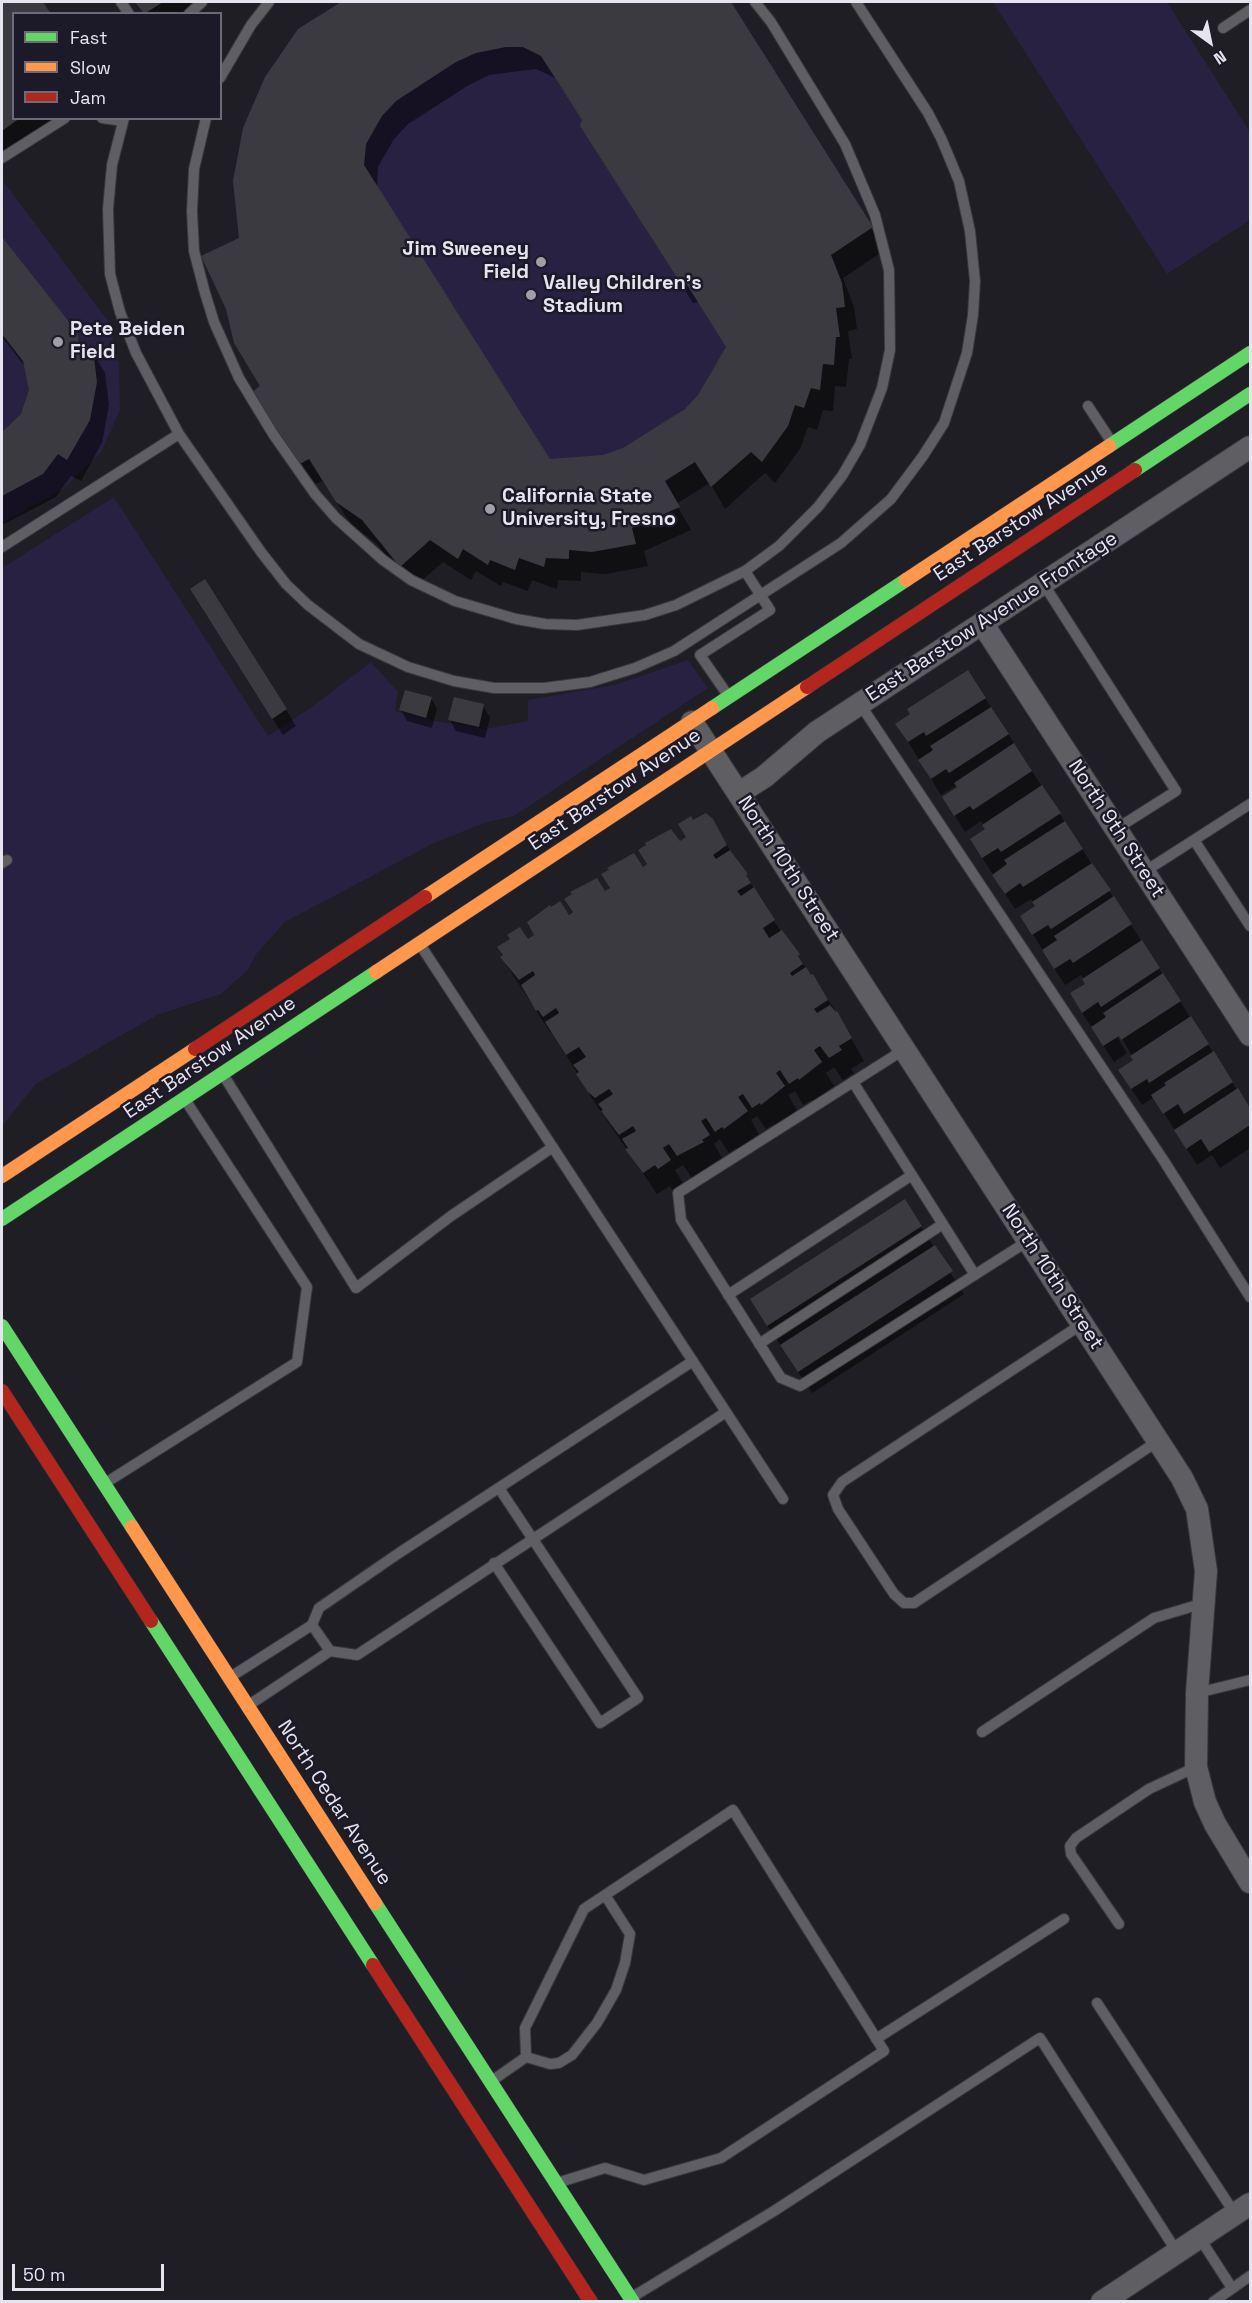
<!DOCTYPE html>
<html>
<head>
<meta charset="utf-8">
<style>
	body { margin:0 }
	#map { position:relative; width:1252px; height:2303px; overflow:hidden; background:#1e1e24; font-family:"Space Grotesk",sans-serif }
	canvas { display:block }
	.frame { position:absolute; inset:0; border:3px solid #e6e5ef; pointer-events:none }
	.legend { position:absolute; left:12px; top:12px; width:210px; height:108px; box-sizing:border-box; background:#1c1a28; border:2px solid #6d6b78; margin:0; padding:8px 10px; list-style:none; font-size:18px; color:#e6e5ef }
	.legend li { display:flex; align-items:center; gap:12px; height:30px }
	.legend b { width:30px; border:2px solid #6d6b78 }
	.north { position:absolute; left:1180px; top:12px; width:60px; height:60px; -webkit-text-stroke:4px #1c1a28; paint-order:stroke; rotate:147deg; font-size:16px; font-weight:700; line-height:24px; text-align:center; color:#e6e5ef }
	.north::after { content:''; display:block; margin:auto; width:21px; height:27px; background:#e6e5ef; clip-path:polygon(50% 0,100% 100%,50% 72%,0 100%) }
	.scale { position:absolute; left:12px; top:2264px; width:152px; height:27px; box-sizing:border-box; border:3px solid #e6e5ef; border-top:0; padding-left:8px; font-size:18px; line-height:21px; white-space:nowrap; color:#e6e5ef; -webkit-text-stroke:4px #1c1a28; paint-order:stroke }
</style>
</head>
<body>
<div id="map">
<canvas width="1252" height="2303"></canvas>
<div class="frame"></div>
<ul class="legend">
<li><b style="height:8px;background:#63d668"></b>Fast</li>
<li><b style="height:8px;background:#ff974d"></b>Slow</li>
<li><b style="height:8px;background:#b3261e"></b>Jam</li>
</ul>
<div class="north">N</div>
<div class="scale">50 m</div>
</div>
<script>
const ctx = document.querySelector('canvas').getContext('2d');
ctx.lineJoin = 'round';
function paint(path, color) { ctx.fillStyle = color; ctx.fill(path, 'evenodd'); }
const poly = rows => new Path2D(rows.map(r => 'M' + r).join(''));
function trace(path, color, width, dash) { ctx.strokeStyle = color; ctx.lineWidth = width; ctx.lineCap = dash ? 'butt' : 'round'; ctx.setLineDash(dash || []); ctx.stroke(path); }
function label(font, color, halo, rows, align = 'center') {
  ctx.font = font + ' "Space Grotesk",sans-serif'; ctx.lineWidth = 5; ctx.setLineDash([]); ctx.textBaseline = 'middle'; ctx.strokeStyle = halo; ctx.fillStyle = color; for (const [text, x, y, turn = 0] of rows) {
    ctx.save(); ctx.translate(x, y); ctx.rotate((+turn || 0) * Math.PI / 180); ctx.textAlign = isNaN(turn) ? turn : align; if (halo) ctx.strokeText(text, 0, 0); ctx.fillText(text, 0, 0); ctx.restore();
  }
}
paint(poly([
	[341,2,731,2,873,227,832,255,842,283,845,307,836,309,840,337,836,337,834,365,823,364,820,390,811,388,804,408,795,405,788,426,762,462,751,452,711,487,695,462,665,481,679,507,632,528,636,544,592,552,569,550,569,559,546,558,544,567,519,558,515,570,490,560,488,565,463,550,458,559,430,540,400,567,362,520,336,502,309,459,298,465,251,393,260,385,234,343,226,309,201,256,239,238,233,181,243,128,265,77,298,29],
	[993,2,1167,2,1250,132,1250,220,1167,274],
	[4,182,108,321,119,364,120,410,101,452,62,490,2,523],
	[114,497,268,736,309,709,371,662,398,692,395,711,440,722,485,729,528,721,528,700,614,685,688,660,708,688,514,816,484,823,434,843,285,922,257,953,248,970,221,994,157,1015,36,1084,2,1126,2,568]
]), '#282141');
paint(poly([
	[2,2,41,2,49,14,14,14,14,118,68,118,2,161],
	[136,2,199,2,180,14,143,14],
	[344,2,729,2,885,250,843,278,854,307,857,329,848,331,852,359,849,359,846,387,835,386,833,411,823,410,817,430,808,427,800,449,775,483,765,473,725,509,710,483,676,504,691,530,644,551,648,566,606,574,581,572,581,581,558,580,557,589,532,580,528,591,503,582,501,586,476,571,471,580,443,562,413,588,376,543,351,524,323,481,312,486,266,415,241,239,299,30],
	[536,69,555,78,583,121,595,149,693,303,698,302,727,348,699,396,686,410,623,450,603,457,549,461,377,187,378,167,394,139,408,124,469,85,489,75],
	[2,239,75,333,86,352,92,351,105,373,109,405,102,443,81,481,71,476,56,497,2,525,2,435,22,415,31,390,27,369,2,337],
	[201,607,286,710,296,726,283,735],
	[431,698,437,709,432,728,407,721,401,710],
	[985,698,1250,1110,1250,1148,1220,1168,1212,1155,1197,1165,1154,1097,1142,1105,1130,1087,1135,1061,1119,1033,1116,1035,1127,1053,1114,1062,1081,1011,1086,984,1083,978,1081,975,1065,985,1032,933,1037,907,1031,899,1015,909,981,856,987,830,981,821,965,832,954,814,959,788,957,785,941,795,897,724],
	[483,706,490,717,485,738,456,731,450,720],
	[712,821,781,932,837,1013,864,1061,851,1069,854,1073,843,1080,834,1067,826,1073,834,1086,813,1102,812,1100,803,1105,795,1091,788,1095,797,1110,775,1126,774,1124,766,1129,757,1116,751,1120,759,1134,738,1150,736,1148,729,1153,720,1139,714,1144,722,1158,714,1163,715,1165,692,1178,683,1165,675,1170,683,1183,672,1190,670,1186,657,1194,591,1097,552,1031,550,1032,502,958,687,838,693,822],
	[905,1202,964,1294,812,1393,765,1322]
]), '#0007');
paint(poly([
	[2,2,43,2,51,14,14,14,14,118,20,118,2,131],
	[135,2,163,2,144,14],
	[341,2,731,2,873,227,831,255,842,283,845,307,836,308,840,337,836,337,834,365,823,364,820,390,811,388,804,408,795,405,788,426,762,462,751,452,711,487,695,462,665,481,680,507,632,528,636,544,592,552,569,550,569,559,546,558,544,567,519,558,515,570,490,560,488,565,463,549,458,559,430,540,400,567,362,520,336,502,309,459,298,465,251,393,260,386,234,343,226,309,201,256,239,238,233,181,243,128,265,77,298,29],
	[506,47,523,47,541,56,582,120,580,126,679,281,684,280,726,347,698,395,685,409,623,448,603,455,550,459,364,165,366,144,382,116,396,101,456,62,476,53],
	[2,237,77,332,81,351,93,349,97,382,90,420,67,460,58,454,43,474,2,496,2,432,21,414,29,390,23,361,2,334],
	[205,579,287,709,272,719,190,589],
	[968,670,986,698,926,736,924,732,908,742,895,724,910,714,907,709],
	[405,690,432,697,426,718,399,710],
	[454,697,484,704,479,727,448,720],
	[991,707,1009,734,949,773,946,769,931,779,918,760,933,750,930,746],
	[1014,743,1032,771,973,810,970,806,954,816,942,797,957,787,954,783],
	[1042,785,1061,813,1001,852,998,848,982,858,970,839,985,829,982,825],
	[706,813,713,819,727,845,713,855,716,859,730,850,748,874,746,875,751,883,737,891,741,896,754,887,775,920,763,928,769,938,782,930,800,954,798,956,803,964,790,973,792,976,806,967,811,975,813,974,828,1000,814,1009,817,1013,830,1005,836,1012,837,1011,852,1038,839,1046,842,1050,829,1058,820,1046,814,1050,822,1062,799,1080,798,1078,789,1084,780,1070,776,1073,785,1086,761,1105,760,1103,752,1108,743,1094,738,1097,748,1111,724,1129,722,1127,715,1132,706,1118,701,1121,710,1135,702,1140,704,1142,677,1156,669,1144,663,1148,671,1160,658,1169,655,1165,643,1173,625,1149,628,1148,622,1139,636,1131,633,1126,619,1135,601,1111,603,1110,598,1104,613,1094,609,1089,595,1098,588,1092,576,1074,579,1072,573,1065,586,1057,579,1047,566,1055,545,1022,559,1013,556,1008,543,1017,538,1010,536,1011,521,985,535,975,533,971,519,980,500,957,503,955,497,947,510,939,507,935,520,927,528,939,534,935,527,922,550,905,551,907,560,901,569,915,573,912,564,899,572,894,570,892,597,878,605,891,610,888,601,874,609,870,607,868,634,853,643,867,647,864,638,850,646,845,645,843,671,829,680,841,686,837,678,824,691,816,693,820],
	[1065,821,1083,849,1023,887,1020,883,1005,894,992,875,1007,864,1004,860],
	[1092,863,1111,890,1051,929,1048,925,1032,935,1020,916,1035,906,1032,902],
	[1114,896,1132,924,1073,963,1070,959,1054,969,1042,950,1057,940,1054,936],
	[1142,940,1160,968,1101,1007,1098,1002,1082,1013,1070,993,1085,984,1082,979],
	[1163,973,1181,1001,1121,1040,1119,1036,1103,1046,1091,1027,1106,1017,1103,1013],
	[1191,1016,1209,1044,1149,1083,1147,1079,1131,1089,1118,1070,1133,1060,1130,1056],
	[1214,1051,1233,1082,1184,1114,1178,1104,1163,1114,1151,1095,1166,1085,1164,1083],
	[1238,1088,1250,1108,1250,1125,1209,1152,1201,1139,1186,1149,1174,1130],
	[905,1199,922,1226,767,1326,750,1299],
	[935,1245,953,1271,798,1372,780,1345]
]), '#3b3a40');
const lane = poly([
	[121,2,129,14],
	[189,14,202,2],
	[1223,28,1250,10],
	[220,78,251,25,269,2],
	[102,118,123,121],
	[124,118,112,165,108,209,110,274,120,312,136,353,179,434,261,552,286,584,308,605,359,644,408,667,454,681,494,688,544,688,590,682,635,668,674,651,841,543,891,499,923,456,944,423,967,353,973,315,975,281,970,231,959,181,941,138,928,113,856,2],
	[206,118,194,169,192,211,194,251,205,293,214,322,239,378,273,434,315,494,336,518,383,560,411,580,455,601,516,619,545,624,577,625,645,615,676,605,745,571,779,546,818,507,842,476,860,445,882,388,890,350,889,270,875,215,845,144,771,22,755,2],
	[2,158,65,118],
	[1088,406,1111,441],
	[2,547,179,434],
	[1043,583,1176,791,1116,829],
	[727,694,700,655,770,610,745,571],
	[860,704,1164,1161,1250,1297],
	[1194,840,1250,926],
	[2,863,7,860],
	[1144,872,1250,804],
	[421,946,783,1499],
	[905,1049,678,1193,681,1220,781,1378,800,1386,1028,1241],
	[224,1076,356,1288,451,1216,553,1147],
	[853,1082,975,1275],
	[728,1295,912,1175],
	[1082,1324,842,1482,833,1495,838,1509,894,1594,904,1603,914,1603,1158,1441],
	[759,1344,943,1224],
	[107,1482,297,1362,307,1287,186,1101],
	[494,1563,600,1723,638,1698,499,1488],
	[312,1625,330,1651],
	[232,1676,312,1625,319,1608,399,1553,693,1361],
	[1197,1693,1250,1680],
	[249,1705,330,1651,357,1655,726,1412],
	[982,1732,1154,1618,1204,1603],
	[1119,1924,1071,1854,1070,1846,1076,1838,1149,1789,1196,1767],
	[1097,2003,1235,2214],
	[876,2039,1064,1919],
	[526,2057,550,2064,559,2063,572,2055,597,2023,616,1990,625,1963,630,1934,605,1895],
	[493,2080,526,2057,525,2028,584,1909,733,1810,884,2051,721,2158,644,2180,605,2168,560,2182],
	[1199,2237,1232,2288],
	[634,2296,774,2211,1040,2038,1177,2252],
	[1213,2302,1250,2276]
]);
const street = poly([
	[982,623,1250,1035],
	[692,722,1182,1478,1197,1509,1206,1571,1197,1693,1196,1767,1205,1802,1215,1824,1250,1882],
	[739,793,764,777,817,732,1250,447],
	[1102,2302,1250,2204]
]);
const fast = poly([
	[1109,446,1250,353],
	[1135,470,1250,394],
	[712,708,906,580],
	[2,1219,376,972],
	[2,1326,132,1527],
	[151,1621,373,1965],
	[375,1903,633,2302]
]);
const slow = poly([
	[906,580,1109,446],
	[425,897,712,708],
	[376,972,807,687],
	[2,1176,195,1049],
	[132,1527,375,1903]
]);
const jam = poly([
	[807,687,1135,470],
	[195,1049,425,897],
	[2,1391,151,1621],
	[373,1965,591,2302]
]);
trace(lane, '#39383e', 12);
trace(street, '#39383e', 24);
trace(fast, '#39383e', 15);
trace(slow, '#39383e', 15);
trace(jam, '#39383e', 15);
trace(lane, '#5e5e63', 10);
trace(street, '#5e5e63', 22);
trace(fast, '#63d668', 14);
trace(slow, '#ff974d', 14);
trace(jam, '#b3261e', 14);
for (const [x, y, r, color] of [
	[541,262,6,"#a09fa8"],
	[531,295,6,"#a09fa8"],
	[58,342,6,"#a09fa8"],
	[490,509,6,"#a09fa8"]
]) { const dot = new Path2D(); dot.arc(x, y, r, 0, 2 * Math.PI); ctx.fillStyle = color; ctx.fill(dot); trace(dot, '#1c1a28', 2); }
label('bold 20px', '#e6e5ef', '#1c1a28', [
	["Jim Sweeney",529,250,"right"],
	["Field",529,273,"right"],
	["Valley Children's",543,284],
	["Stadium",543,307],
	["Pete Beiden",70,330],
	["Field",70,353],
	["California State",502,497],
	["University, Fresno",502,520]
], 'left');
label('20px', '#e6e5ef', '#1c1a28', [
	["East Barstow Avenue",1021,522,-33],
	["East Barstow Avenue Frontage",992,617,-33],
	["East Barstow Avenue",615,790,-34],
	["North 9th Street",1116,829,57],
	["North 10th Street",788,869,57],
	["East Barstow Avenue",210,1058,-34],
	["North 10th Street",1052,1277,57],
	["North Cedar Avenue",334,1803,57]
]);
</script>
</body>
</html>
